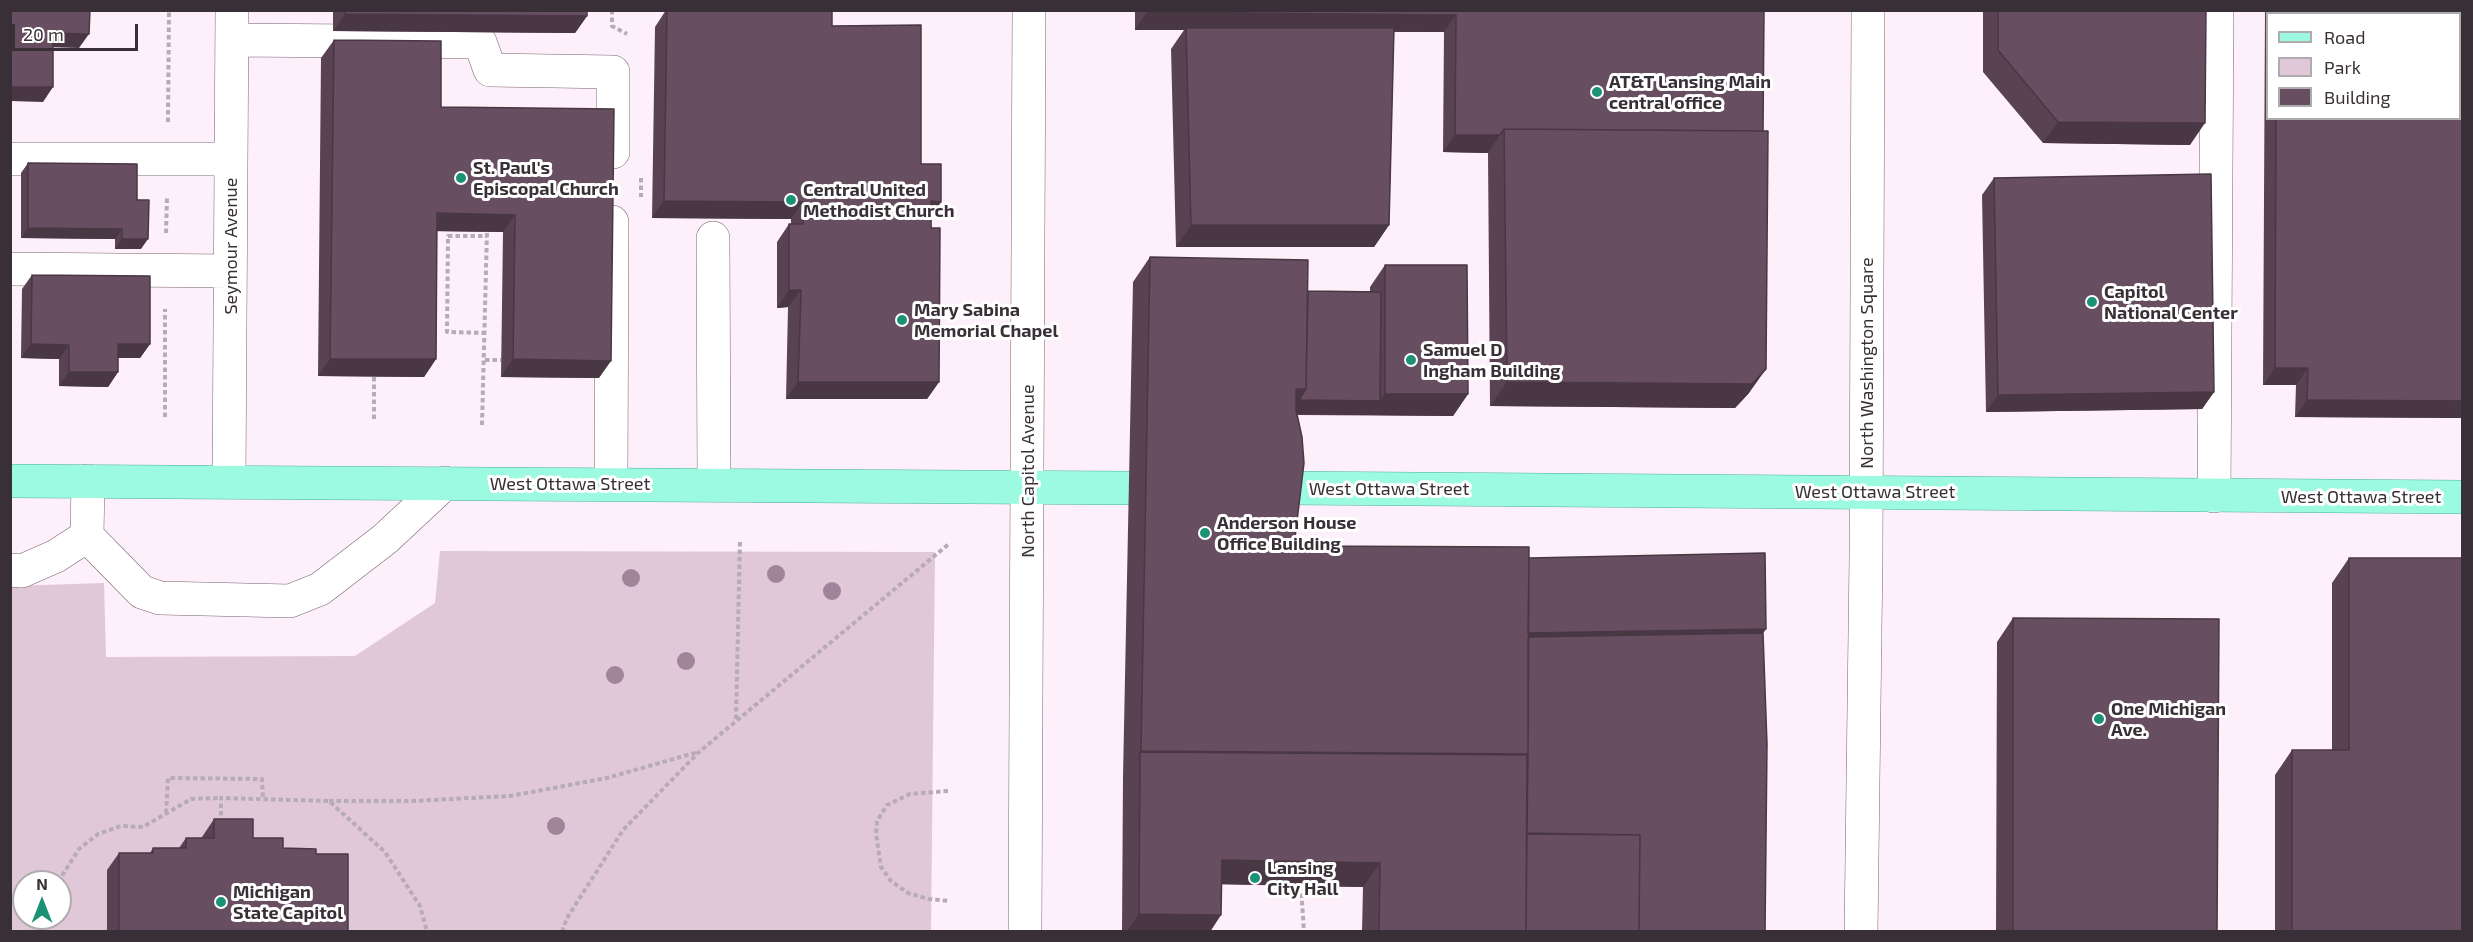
<!DOCTYPE html>
<html>
<head>
<meta charset="utf-8">
<style>
	body { margin:0 }
	#map { position:relative; width:2473px; height:942px; overflow:hidden; background:#fef0fa; font-family:"Exo 2",sans-serif }
	canvas { display:block }
	.frame { position:absolute; inset:0; border:12px solid #383036; pointer-events:none }
	.legend { position:absolute; left:2266px; top:12px; width:195px; height:108px; box-sizing:border-box; background:#fff; border:2px solid #afacaf; margin:0; padding:8px 10px; list-style:none; font-size:18px; color:#383036 }
	.legend li { display:flex; align-items:center; gap:12px; height:30px }
	.legend b { width:30px; border:2px solid #afacaf }
	.north { position:absolute; left:12px; top:870px; width:60px; height:60px; box-sizing:border-box; background:#fff; border:2px solid #afacaf; border-radius:50%; rotate:0deg; font-size:16px; font-weight:700; line-height:24px; text-align:center; color:#383036 }
	.north::after { content:''; display:block; margin:auto; width:21px; height:27px; background:#1b9276; clip-path:polygon(50% 0,100% 100%,50% 72%,0 100%) }
	.scale { position:absolute; left:12px; top:24px; width:126px; height:27px; box-sizing:border-box; border:3px solid #383036; border-top:0; padding-left:8px; font-size:18px; line-height:21px; white-space:nowrap; color:#383036; -webkit-text-stroke:4px #fff; paint-order:stroke }
</style>
</head>
<body>
<div id="map">
<canvas width="2473" height="942"></canvas>
<div class="frame"></div>
<ul class="legend">
<li><b style="height:8px;background:#9cfae1"></b>Road</li>
<li><b style="height:16px;background:#e1c8d9"></b>Park</li>
<li><b style="height:16px;background:#684e61"></b>Building</li>
</ul>
<div class="north">N</div>
<div class="scale">20 m</div>
</div>
<script>
const ctx = document.querySelector('canvas').getContext('2d');
ctx.lineJoin = 'round';
function paint(path, color) { ctx.fillStyle = color; ctx.fill(path, 'evenodd'); }
const poly = rows => new Path2D(rows.map(r => 'M' + r).join(''));
function trace(path, color, width, dash) { ctx.strokeStyle = color; ctx.lineWidth = width; ctx.lineCap = dash ? 'butt' : 'round'; ctx.setLineDash(dash || []); ctx.stroke(path); }
function label(font, color, halo, rows, align = 'center') {
  ctx.font = font + ' "Exo 2",sans-serif'; ctx.lineWidth = 6; ctx.setLineDash([]); ctx.textBaseline = 'middle'; ctx.strokeStyle = halo; ctx.fillStyle = color; for (const [text, x, y, turn = 0] of rows) {
    ctx.save(); ctx.translate(x, y); ctx.rotate((+turn || 0) * Math.PI / 180); ctx.textAlign = isNaN(turn) ? turn : align; if (halo) ctx.strokeText(text, 0, 0); ctx.fillText(text, 0, 0); ctx.restore();
  }
}
paint(poly([
	[440,551,935,552,931,931,11,931,10,586,104,583,106,657,355,656,435,603],
	[24,882,60,882,60,918,24,918]
]), '#e1c8d9');
const minor = poly([
	[232,40,480,42,490,70,613,72,613,152],
	[10,159,231,159],
	[713,238,714,485],
	[10,269,230,271],
	[229,482,232,10],
	[611,484,612,222],
	[2214,496,2217,10],
	[87,536,142,592,160,598,290,601,320,589,385,539,445,483],
	[10,570,22,571,56,556,87,536,88,481],
	[1025,932,1029,10],
	[1861,932,1866,557,1868,10]
]);
const major = poly([
	[10,481,1129,488],
	[1287,488,2462,497]
]);
trace(minor, '#766370', 34);
trace(major, '#4eb198', 34);
trace(poly([
	[612,10,612,26,627,34],
	[168,122,169,10],
	[641,178,641,197],
	[166,233,167,198],
	[486,333,447,332,448,236,487,236],
	[485,360,501,360],
	[374,377,374,421],
	[165,417,165,309],
	[482,425,487,231],
	[736,719,740,540],
	[948,791,910,794,887,805,877,821,876,834,881,867,891,881,908,893,929,899,949,901],
	[329,801,412,801,510,796,607,778,698,752],
	[166,813,168,778,262,779,263,798],
	[221,823,221,798,329,801,385,852,420,906,427,932],
	[58,882,79,849,98,834,121,826,143,827,191,799,221,798],
	[1301,886,1304,932],
	[40,932,44,918],
	[562,932,567,918,623,830,699,752,950,543]
]), '#b7abb4', 4, [4.5, 3]);
trace(minor, '#fff', 33);
trace(major, '#9cfae1', 33);
ctx.fillStyle = '#a08499';
for (const [x, y] of [
	[776,574],
	[631,578],
	[832,591],
	[686,661],
	[615,675],
	[556,826]
]) { ctx.beginPath(); ctx.arc(x, y, 9, 0, 2 * Math.PI); ctx.fill(); }
paint(poly([
	[333,10,587,10,587,16,575,33,333,31],
	[666,10,832,10,832,26,921,164,941,202,931,217,939,382,927,399,786,399,788,307,777,308,777,242,789,224,791,224,791,219,652,218,655,27],
	[1135,10,1764,10,1749,393,1735,408,1490,406,1488,153,1443,152,1444,32,1394,32,1389,225,1374,247,1176,247,1171,49,1184,30,1135,30],
	[1983,10,2206,10,2190,145,2043,143,1983,72],
	[2265,10,2463,10,2463,418,2295,417,2296,385,2263,385],
	[2268,14,2460,14,2460,118,2268,118],
	[334,40,441,107,614,109,599,378,501,377,503,232,437,231,436,359,424,377,318,376,321,58],
	[28,163,137,200,141,249,115,249,115,239,21,238,21,173],
	[1994,178,2214,392,2202,409,1986,412,1982,195],
	[1150,257,1308,291,1370,291,1370,287,1385,265,1468,394,1453,416,1297,415,1294,546,1529,558,1766,629,1763,633,1765,932,1362,932,1363,887,1222,884,1210,932,1122,932,1123,776,1133,282],
	[32,275,150,344,140,358,118,358,118,372,108,387,59,386,59,359,21,358,22,289],
	[2349,558,2463,932,2275,932,2275,775,2292,750,2332,750,2332,583],
	[2013,618,2217,932,1996,932,1997,642],
	[214,819,253,838,283,848,316,854,348,932,107,932,107,870,119,853,150,853,153,848,179,848,186,838,202,838,202,837]
]), '#594353');
paint(poly([
	[1147,12,1456,15,1444,32,1186,30,1186,28,1184,30,1135,30],
	[345,14,587,16,575,33,333,31],
	[53,33,89,34,79,48,43,47],
	[10,87,53,87,43,102,10,101],
	[2058,122,2205,123,2190,145,2043,143],
	[1455,135,1500,135,1488,153,1443,152],
	[664,201,803,202,791,219,652,218],
	[931,201,941,202,929,219],
	[437,213,515,215,503,232,425,231],
	[1191,225,1389,225,1374,247,1176,247],
	[28,228,122,229,115,239,21,238],
	[122,239,148,239,141,249,115,249],
	[789,290,801,290,788,307,777,308],
	[31,344,69,345,59,359,21,358],
	[118,344,150,344,140,358,108,358],
	[330,359,436,359,424,377,318,376],
	[513,359,611,361,599,378,501,377],
	[2275,368,2308,368,2296,385,2263,385],
	[1766,369,1749,393,1735,408,1490,406,1507,382],
	[69,372,118,372,108,387,59,386],
	[798,382,939,382,927,399,786,399],
	[1296,389,1380,401,1385,394,1468,394,1453,416,1289,414],
	[2214,392,2202,409,1986,412,1998,395],
	[2307,400,2463,401,2463,418,2295,417],
	[1766,629,1756,643,1518,647,1521,633],
	[1141,751,1528,754,1511,779,1140,752],
	[1222,860,1380,863,1363,887,1205,884],
	[1139,914,1221,915,1210,932,1126,932]
]), '#493744');
const building = poly([
	[10,10,90,10,89,34,53,33,53,87,10,87,10,10],
	[345,10,587,10,587,16,345,14,345,10],
	[667,10,832,10,832,26,921,25,921,164,941,164,941,202,931,201,931,228,940,228,939,382,798,382,801,290,789,290,789,224,803,224,803,202,664,201,667,10],
	[1147,10,1764,10,1763,131,1504,129,1500,135,1455,135,1456,15,1147,12,1147,10],
	[1998,10,2206,10,2205,123,2058,122,1998,50,1998,10],
	[2277,10,2463,10,2463,401,2307,400,2308,368,2275,368,2276,118,2460,118,2460,14,2277,14,2277,10],
	[1186,28,1394,28,1389,225,1191,225,1186,28],
	[334,40,441,41,441,107,614,109,611,361,513,359,515,215,437,213,436,359,330,359,334,40],
	[1504,129,1768,131,1766,369,1752,384,1507,382,1504,129],
	[28,163,137,164,137,200,149,200,148,239,122,239,122,229,28,228,28,163],
	[2211,174,2214,392,1998,395,1994,178,2211,174],
	[1150,257,1308,260,1306,389,1296,389,1296,410,1302,437,1304,463,1294,546,1529,547,1528,754,1141,751,1150,257],
	[1385,265,1467,265,1468,394,1385,394,1385,265],
	[32,275,150,276,150,344,118,344,118,372,69,372,69,345,31,344,32,275],
	[1308,291,1381,292,1380,401,1299,400,1306,389,1308,291],
	[1765,553,1766,629,1528,633,1529,558,1765,553],
	[2349,558,2463,558,2463,932,2292,932,2292,750,2349,750,2349,558],
	[2013,618,2219,619,2217,932,2013,932,2013,618],
	[1763,633,1767,744,1765,932,1639,932,1640,835,1527,834,1528,754,1528,637,1763,633],
	[1140,752,1527,755,1526,932,1379,932,1380,863,1222,860,1221,915,1139,914,1140,752],
	[214,819,253,819,253,838,283,838,283,848,316,849,316,854,348,854,348,932,119,932,119,853,153,853,153,848,186,848,186,838,214,838,214,819],
	[1527,833,1640,835,1639,932,1526,932,1527,833]
]);
paint(building, '#684e61');
trace(building, '#493744', 1.5);
for (const [x, y, r, color] of [
	[1597,92,6,"#1b9276"],
	[461,178,6,"#1b9276"],
	[791,200,6,"#1b9276"],
	[2092,302,6,"#1b9276"],
	[902,320,6,"#1b9276"],
	[1411,360,6,"#1b9276"],
	[1205,533,6,"#1b9276"],
	[2099,719,6,"#1b9276"],
	[1255,878,6,"#1b9276"],
	[221,902,6,"#1b9276"]
]) { const dot = new Path2D(); dot.arc(x, y, r, 0, 2 * Math.PI); ctx.fillStyle = color; ctx.fill(dot); trace(dot, '#fff', 2); }
label('bold 18px', '#383036', '#fff', [
	["AT&T Lansing Main",1609,82],
	["central office",1609,103],
	["St. Paul's",473,168],
	["Episcopal Church",473,189],
	["Central United",803,190],
	["Methodist Church",803,211],
	["Capitol",2104,292],
	["National Center",2104,313],
	["Mary Sabina",914,310],
	["Memorial Chapel",914,331],
	["Samuel D",1423,350],
	["Ingham Building",1423,371],
	["Anderson House",1217,523],
	["Office Building",1217,544],
	["One Michigan",2111,709],
	["Ave.",2111,730],
	["Lansing",1267,868],
	["City Hall",1267,889],
	["Michigan",233,892],
	["State Capitol",233,913]
], 'left');
label('18px', '#383036', '#fff', [
	["Seymour Avenue",231,246,-90],
	["North Washington Square",1867,363,-90],
	["North Capitol Avenue",1028,471,-90],
	["West Ottawa Street",570,484],
	["West Ottawa Street",1389,489],
	["West Ottawa Street",1875,492],
	["West Ottawa Street",2361,497]
]);
</script>
</body>
</html>
